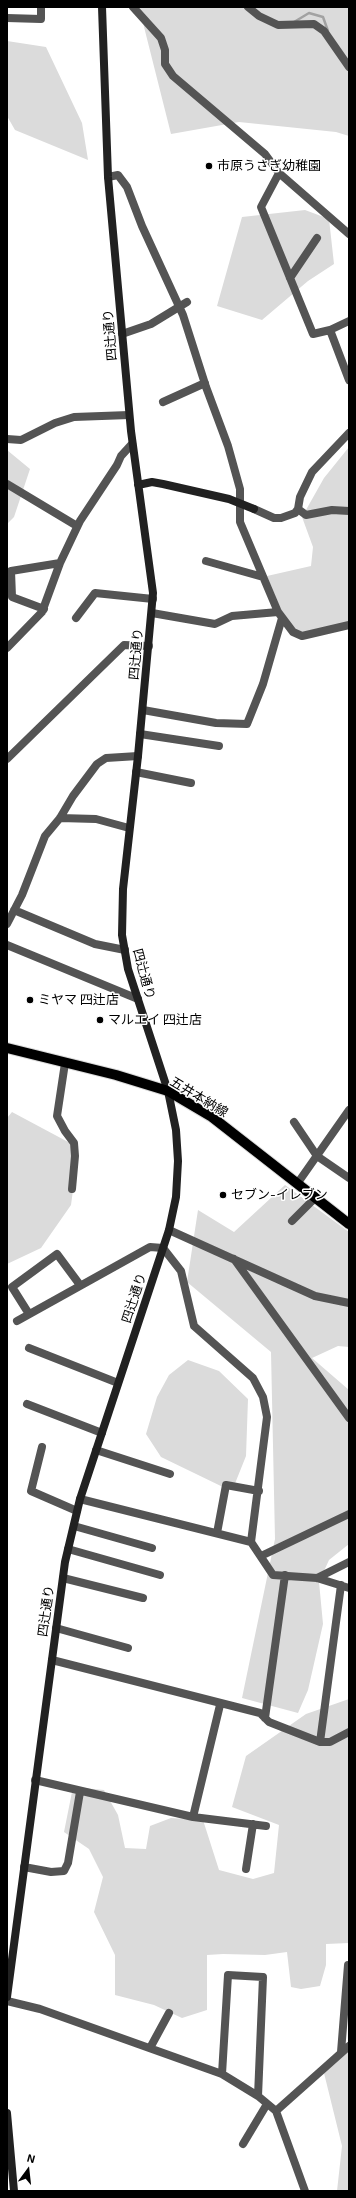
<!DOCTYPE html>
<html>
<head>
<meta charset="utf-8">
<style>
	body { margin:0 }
	#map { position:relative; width:356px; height:2198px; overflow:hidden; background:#fff; font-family:"Exo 2",sans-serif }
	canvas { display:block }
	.frame { position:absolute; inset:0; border:8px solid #000; pointer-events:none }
	.north { position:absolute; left:8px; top:2150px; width:40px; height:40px; -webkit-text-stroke:3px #fff; paint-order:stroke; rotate:15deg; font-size:11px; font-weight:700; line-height:16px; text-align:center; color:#000 }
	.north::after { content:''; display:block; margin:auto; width:14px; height:18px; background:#000; clip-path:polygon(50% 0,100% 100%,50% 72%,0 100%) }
</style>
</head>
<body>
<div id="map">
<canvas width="356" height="2198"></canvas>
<div class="frame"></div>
<div class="north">N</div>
</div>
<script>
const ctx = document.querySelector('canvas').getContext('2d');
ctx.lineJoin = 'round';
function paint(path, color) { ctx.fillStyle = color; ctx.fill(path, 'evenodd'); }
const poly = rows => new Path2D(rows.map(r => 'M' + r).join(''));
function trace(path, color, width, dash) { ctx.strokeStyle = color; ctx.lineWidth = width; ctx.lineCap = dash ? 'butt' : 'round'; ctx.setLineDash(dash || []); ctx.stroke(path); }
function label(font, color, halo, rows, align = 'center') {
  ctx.font = font + ' "Exo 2","Noto Sans JP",sans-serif'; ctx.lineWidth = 3; ctx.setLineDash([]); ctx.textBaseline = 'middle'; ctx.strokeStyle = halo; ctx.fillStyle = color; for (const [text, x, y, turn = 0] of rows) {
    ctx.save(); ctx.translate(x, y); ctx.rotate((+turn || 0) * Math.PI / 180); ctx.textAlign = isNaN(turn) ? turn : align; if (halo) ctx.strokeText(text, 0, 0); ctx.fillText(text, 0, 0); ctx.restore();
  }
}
paint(poly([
	[139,7,348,7,349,136,336,132,239,122,171,134],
	[7,41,46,47,82,123,88,160,15,130,7,116],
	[305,210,329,219,334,264,308,281,262,320,217,306,242,217],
	[349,447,349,625,298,633,284,617,267,576,311,566,313,547,302,517,324,478],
	[7,450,30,469,14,517,7,524],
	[12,1112,70,1143,76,1168,71,1205,41,1248,7,1264,7,1118],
	[285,1185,349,1232,349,1347,338,1346,312,1358,349,1390,349,1544,329,1560,319,1582,323,1624,308,1690,298,1713,242,1698,275,1539,271,1352,187,1282,198,1210,234,1232],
	[188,1360,219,1371,248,1399,246,1456,234,1486,225,1488,161,1457,146,1434,157,1397,169,1375],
	[349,1699,349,1943,326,1944,326,1965,320,1986,301,1989,291,1987,287,1952,265,1955,223,1954,207,1955,207,2010,182,2018,154,2005,115,1995,115,1955,94,1912,103,1877,89,1849,64,1832,73,1787,104,1790,118,1815,125,1848,146,1849,150,1826,171,1818,203,1820,219,1870,253,1879,274,1873,279,1825,232,1807,246,1756,306,1714],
	[349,2051,349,2191,337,2191,342,2146,323,2069]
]), '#dbdbdb');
trace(poly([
	[294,22,309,13,323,17,328,31]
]), '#a2a2a2', 2.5);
const primary = poly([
	[7,1048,116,1075,168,1091,212,1117,349,1224]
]);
trace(primary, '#dbdbdb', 12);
trace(poly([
	[133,7,161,38,165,50,165,64,173,76,265,154,279,173,349,234],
	[248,7,259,16,278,25,314,24,324,31,349,67],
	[7,18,41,19,41,7],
	[279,173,261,207,313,334,330,330,349,321],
	[108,177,118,175,127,187,142,226,183,315,206,387,228,446,240,489,240,522,278,612,293,632,302,636,349,625],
	[290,278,317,238],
	[330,330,349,380],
	[122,334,151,324,187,302],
	[163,402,205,383],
	[7,439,21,440,55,423,74,417,129,415],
	[7,484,77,526],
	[254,509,274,518,281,518,295,513,298,509,300,497,312,472,349,433],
	[298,509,306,515,332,510,349,511],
	[206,561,263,577],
	[44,609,12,597,11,571,60,563],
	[152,613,215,624,232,616,278,612],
	[76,618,95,593,153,599],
	[7,648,42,612,60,563,80,521,117,465,121,456,132,444],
	[143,710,216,723,247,724,263,684,282,618],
	[140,734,219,746],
	[7,759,124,645,149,646],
	[136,772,191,783],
	[60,818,96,819,129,828],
	[14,910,95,944,125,950],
	[7,924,22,895,45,836,60,818,73,796,97,764,106,758,138,756],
	[7,945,138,999],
	[65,1063,57,1116,65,1131,74,1143,75,1156,72,1189],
	[294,1122,317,1156,349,1178],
	[297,1184,349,1110],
	[292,1221,315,1198],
	[169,1230,315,1296,349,1303],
	[234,1259,349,1418],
	[29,1314,12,1287,57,1254,80,1285],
	[17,1321,150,1247,163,1248,181,1271,194,1326,253,1378,263,1397,267,1417,251,1542,273,1575,317,1578,349,1588],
	[29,1348,118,1383],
	[27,1404,102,1433],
	[42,1447,31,1491,77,1511],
	[96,1450,170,1474],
	[80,1499,251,1542],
	[74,1526,152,1548],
	[217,1533,226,1485,259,1491],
	[68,1549,160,1575],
	[261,1556,349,1514],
	[63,1578,143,1598],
	[317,1578,349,1562],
	[56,1628,128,1648],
	[52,1660,260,1713,269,1722,320,1742,330,1742,349,1732],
	[265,1718,285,1575],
	[320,1742,341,1585],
	[35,1780,193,1817,266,1826],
	[193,1817,220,1705],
	[24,1867,51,1872,64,1871,68,1863,80,1792],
	[246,1869,253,1824],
	[7,2001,40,2009,222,2074,258,2096,276,2111,349,2046],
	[150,2048,169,2013],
	[341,2052,348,1965],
	[222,2074,228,1975,263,1977,258,2096],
	[276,2111,305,2191],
	[243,2144,267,2104]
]), '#545454', 8);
trace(poly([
	[138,485,152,482,163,484,229,499,254,509],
	[7,1997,65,1562,80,1499,169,1230,176,1197,178,1161,176,1130,168,1091,128,969,122,935,123,889,138,756,153,593,131,431,108,177,102,7],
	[7,2113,14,2191]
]), '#212121', 8);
trace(primary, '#000', 10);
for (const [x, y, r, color] of [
	[209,166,4,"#000"],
	[30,1000,4,"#000"],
	[100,1020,4,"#000"],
	[223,1195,4,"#000"]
]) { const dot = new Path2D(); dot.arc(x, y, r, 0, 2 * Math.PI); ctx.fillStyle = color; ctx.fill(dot); trace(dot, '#fff', 1.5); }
label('13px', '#000', '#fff', [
	["市原うさぎ幼稚園",217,166],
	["ミヤマ 四辻店",38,1000],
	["マルエイ 四辻店",108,1020],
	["セブン-イレブン",231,1195]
], 'left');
label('13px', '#000', '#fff', [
	["四辻通り",110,335,-95],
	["四辻通り",136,654,-85],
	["四辻通り",144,974,75],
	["五井本納線",199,1097,31],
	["四辻通り",134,1298,-72],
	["四辻通り",46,1611,-82]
]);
</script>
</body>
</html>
